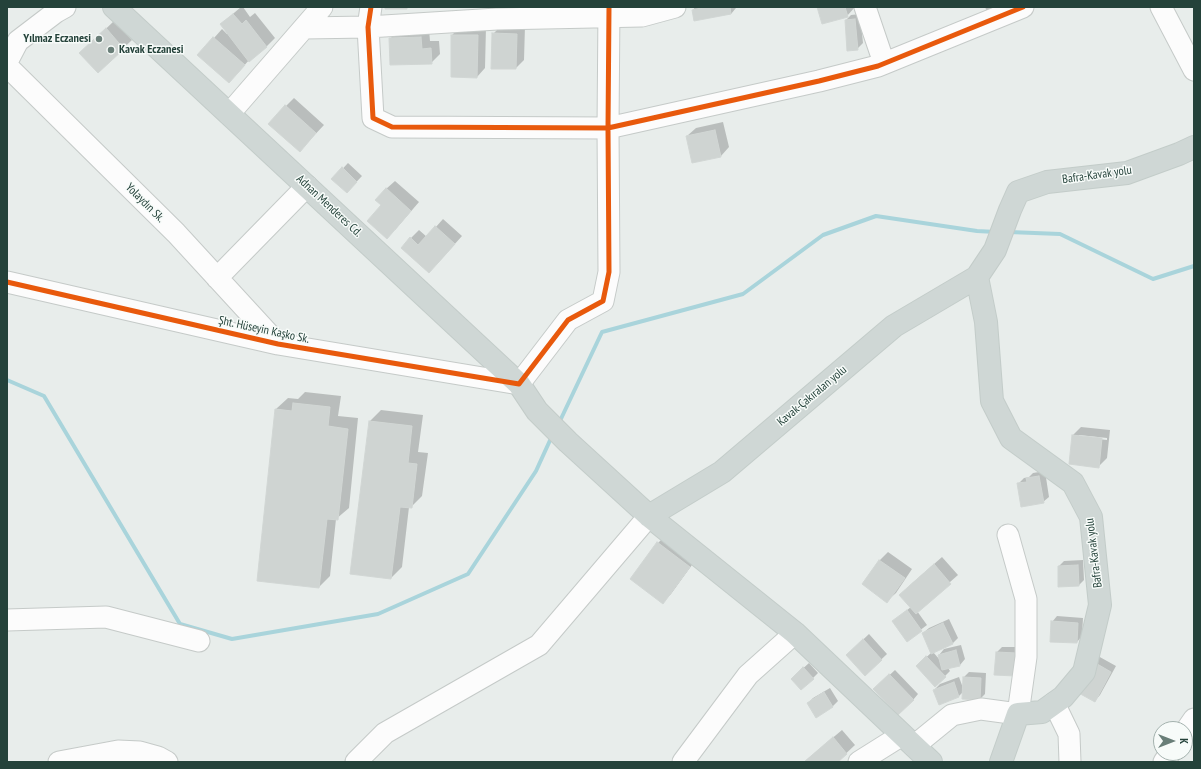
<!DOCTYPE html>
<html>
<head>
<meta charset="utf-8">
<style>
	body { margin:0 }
	#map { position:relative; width:1201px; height:769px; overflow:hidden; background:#e8edeb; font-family:"PT Sans Narrow",sans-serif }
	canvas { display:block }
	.frame { position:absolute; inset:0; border:8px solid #24423a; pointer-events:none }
	.north { position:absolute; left:1153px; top:721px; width:40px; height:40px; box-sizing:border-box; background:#f7fbf9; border:1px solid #a3b1ad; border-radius:50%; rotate:90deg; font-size:11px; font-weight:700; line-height:16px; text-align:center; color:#24423a }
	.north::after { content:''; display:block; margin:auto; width:14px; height:18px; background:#697e78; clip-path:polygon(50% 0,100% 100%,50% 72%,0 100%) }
</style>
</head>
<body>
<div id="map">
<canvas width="1201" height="769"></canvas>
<div class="frame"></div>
<div class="north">K</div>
</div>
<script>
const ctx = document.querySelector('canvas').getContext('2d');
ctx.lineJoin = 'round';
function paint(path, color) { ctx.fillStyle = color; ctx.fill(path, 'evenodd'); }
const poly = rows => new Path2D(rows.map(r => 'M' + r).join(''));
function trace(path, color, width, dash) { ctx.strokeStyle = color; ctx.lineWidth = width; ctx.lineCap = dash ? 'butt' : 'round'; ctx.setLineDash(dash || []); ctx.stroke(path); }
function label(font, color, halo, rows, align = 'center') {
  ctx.font = font + ' "PT Sans Narrow",sans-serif'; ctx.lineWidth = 3; ctx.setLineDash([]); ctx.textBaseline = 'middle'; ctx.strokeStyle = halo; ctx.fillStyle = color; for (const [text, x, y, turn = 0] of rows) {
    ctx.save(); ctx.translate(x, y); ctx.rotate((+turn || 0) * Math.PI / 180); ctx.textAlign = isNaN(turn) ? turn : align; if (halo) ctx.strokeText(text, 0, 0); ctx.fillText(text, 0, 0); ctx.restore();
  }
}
paint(poly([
	[241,7,243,7,250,17,255,13,275,38,266,47,249,60,237,74,199,55,222,29,227,34,228,33,221,24],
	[695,7,736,7,736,8,731,14,694,20,693,10],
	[818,7,855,7,847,16],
	[985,7,1012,7,989,16],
	[860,14,863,43,857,49,846,20,851,15],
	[114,21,132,40,98,72,89,45],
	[501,26,525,26,524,60,516,68,492,68,493,34],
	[460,27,486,27,485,68,477,77,452,35],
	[429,29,430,41,439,41,440,54,431,63,390,39,398,30],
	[294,98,324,125,308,142,286,106],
	[723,122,729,147,721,156,693,162,687,136,696,128],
	[348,163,362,176,347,192,333,179],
	[395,181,419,202,395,230,383,205,386,189],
	[443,219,462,236,437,264,411,238,419,230,427,237],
	[305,392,341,396,338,416,358,418,349,508,336,519,330,576,319,587,276,409,288,398,298,399],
	[381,410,423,415,418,452,428,453,422,496,411,507,409,507,402,567,391,578,370,421],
	[1081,427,1110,430,1107,458,1098,467,1073,435],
	[1079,435,1107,438,1107,440,1079,437],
	[1045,471,1049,497,1043,502,1018,484,1024,478,1029,477,1033,473],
	[666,535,697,558,671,594,663,602,658,543],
	[888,552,912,569,896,593,887,601,863,584,880,560],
	[942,557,958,575,917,611,927,625,907,640,893,621,911,607,909,586],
	[1083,560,1084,580,1079,585,1059,566,1064,561],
	[1057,616,1083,618,1082,636,1077,642,1052,622],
	[949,619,958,638,952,644,933,652,940,660,939,655,944,649,961,645,965,659,960,665,948,668,950,671,936,685,917,666,932,652,923,633,929,628],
	[869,634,887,654,865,675,847,655],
	[1002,647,1021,647,1020,669,996,674,997,652],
	[1098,656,1116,666,1100,695,1095,701,1077,691],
	[809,663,818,673,813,678,798,673],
	[895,670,918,694,913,700,880,684],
	[969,672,986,673,985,694,980,699,963,692,959,696,939,703,934,690,940,684,959,677,963,688,964,677],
	[830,688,838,701,832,707,808,703,813,698],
	[842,730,855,745,839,760,838,762,804,762]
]), '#0003');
trace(poly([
	[1009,232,1060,234,1153,279,1194,266],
	[7,380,44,396,180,624,232,639,378,614,468,574,536,471,552,436],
	[559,423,602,332,743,294,823,235,876,216,977,231,996,232]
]), '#a9d4db', 4);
const building = poly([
	[385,7,407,7,407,9,385,9,385,7],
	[706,7,730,7,731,14,694,21,692,10,706,7],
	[817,7,845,7,848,17,822,24,817,7],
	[233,14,242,24,246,20,267,47,249,62,220,24,233,14],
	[855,19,858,50,847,51,845,20,855,19],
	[106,28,124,49,98,73,79,53,106,28],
	[492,33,517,34,516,69,491,69,492,33],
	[451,35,478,35,477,78,451,77,451,35],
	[213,37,245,65,229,83,197,55,213,37],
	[421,37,422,49,431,48,432,64,390,65,389,38,421,37],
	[285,105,316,133,300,152,268,124,285,105],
	[715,130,721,157,692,163,686,136,715,130],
	[342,167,357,182,347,193,331,179,342,167],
	[386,188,411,211,387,239,367,221,381,205,375,200,386,188],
	[435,226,455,244,429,273,401,248,410,237,418,245,435,226],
	[293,403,330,407,328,426,348,429,338,520,327,519,319,588,257,581,275,409,292,411,293,403],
	[369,421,412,426,408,463,417,464,412,508,400,507,391,579,350,574,369,421],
	[1072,435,1102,438,1099,468,1069,464,1072,435],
	[1039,476,1044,503,1021,507,1017,483,1027,482,1026,478,1039,476],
	[657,542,690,567,663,604,630,579,657,542],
	[879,560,905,578,887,603,862,584,879,560],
	[934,564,951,584,916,614,899,595,934,564],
	[1078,565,1079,586,1058,587,1058,566,1078,565],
	[907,610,922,631,907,642,892,621,907,610],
	[1051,621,1078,623,1077,643,1050,642,1051,621],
	[943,623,953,644,931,654,922,633,943,623],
	[863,639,882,660,865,676,846,655,863,639],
	[956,650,960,666,942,670,938,655,956,650],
	[996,652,1016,653,1015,676,994,675,996,652],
	[926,656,946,677,935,687,916,666,926,656],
	[1092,661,1111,672,1095,702,1075,691,1092,661],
	[803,667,814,679,801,690,791,679,803,667],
	[889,674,914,700,898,715,873,689,889,674],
	[963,677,981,678,980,700,962,699,963,677],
	[954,682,959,697,939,705,933,690,954,682],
	[824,692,833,707,816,718,807,703,824,692],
	[833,737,847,754,838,762,804,762,833,737]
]);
paint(building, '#cfd4d2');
trace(building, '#d1d6d4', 1);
const minor = poly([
	[371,7,368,27,373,118,392,127,608,128,819,81,878,66,1023,7],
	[865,7,884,63],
	[1161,7,1194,70],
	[304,28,368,27,497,19,642,16,675,7],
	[7,62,18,41,56,12,65,7],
	[7,66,176,233,278,344],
	[229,114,322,7],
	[217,278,307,186],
	[7,282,278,344,519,384,568,320,603,301,609,272,608,128,609,7],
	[7,620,106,617,199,641],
	[1054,703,1069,734,1070,762],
	[1185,732,1194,719],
	[914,746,952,715,981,709,1018,714,1026,657,1026,599,1008,535],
	[59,762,118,751,140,752,158,757,167,762],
	[356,762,385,733,539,645,649,516],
	[683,762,748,675,795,633],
	[859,762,902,735],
	[1164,762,1170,753]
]);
const major = poly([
	[114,7,519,384,537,411,568,442,649,516,795,633,931,762],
	[649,516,722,472,894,326,977,277],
	[1001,762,1018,714,1042,712,1063,697,1084,672,1100,605,1091,517,1073,483,1011,438,992,401,986,322,977,277,995,250,1010,210,1018,192,1047,182,1127,173,1179,154,1194,147]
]);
trace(minor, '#c5cac8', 23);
trace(major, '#c3ccc9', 24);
trace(minor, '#fcfcfc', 21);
trace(major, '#cfd7d5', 22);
trace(poly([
	[371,7,368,27,373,118,392,127,608,128,819,81,878,66,1023,7],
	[7,282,278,344,519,384,568,320,603,301,609,272,608,128,609,7]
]), '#e8590c', 5);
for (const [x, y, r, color] of [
	[99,39,4,"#697e78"],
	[111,50,4,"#697e78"]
]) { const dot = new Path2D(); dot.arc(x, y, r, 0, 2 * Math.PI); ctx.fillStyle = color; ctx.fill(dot); trace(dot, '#f7fbf9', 1.5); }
label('bold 12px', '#24423a', '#f7fbf9', [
	["Yılmaz Eczanesi",91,39],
	["Kavak Eczanesi",119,50,"left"]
], 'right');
label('12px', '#24423a', '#f7fbf9', [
	["Bafra-Kavak yolu",1097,175,-8],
	["Yolaydın Sk.",145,203,45],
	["Adnan Menderes Cd.",329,206,43],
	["Şht. Hüseyin Kaşko Sk.",264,330,12],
	["Kavak-Çakıralan yolu",812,396,-40],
	["Bafra-Kavak yolu",1094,553,-97]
]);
</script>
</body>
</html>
